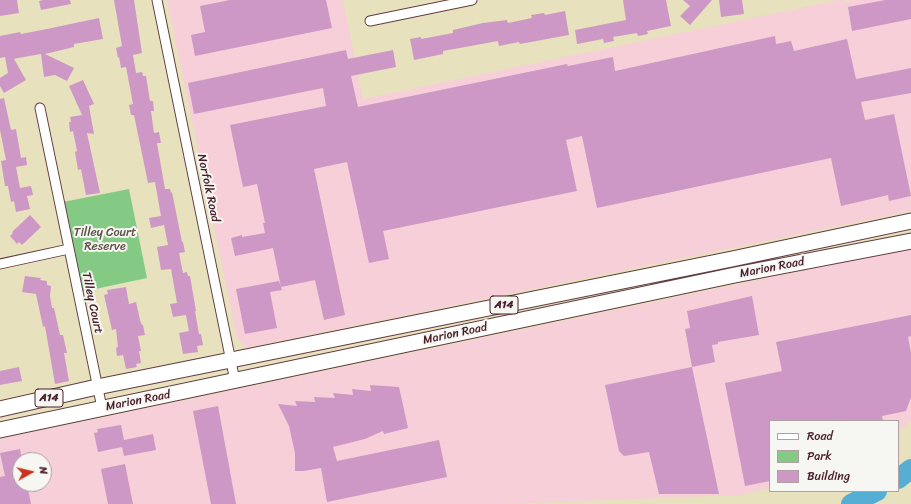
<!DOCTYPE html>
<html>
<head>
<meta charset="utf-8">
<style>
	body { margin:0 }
	#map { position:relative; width:911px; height:504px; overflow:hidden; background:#e8e1be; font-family:Sriracha,sans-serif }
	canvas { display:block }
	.legend { position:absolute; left:769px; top:420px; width:130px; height:72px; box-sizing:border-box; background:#f6f6f2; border:1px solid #b1a0a2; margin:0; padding:5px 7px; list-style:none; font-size:12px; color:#4a1f2b }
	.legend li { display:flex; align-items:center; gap:8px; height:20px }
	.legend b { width:20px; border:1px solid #b1a0a2 }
	.north { position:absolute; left:12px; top:452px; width:40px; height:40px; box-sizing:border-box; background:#f6f6f2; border:1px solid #b1a0a2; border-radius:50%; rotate:82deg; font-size:11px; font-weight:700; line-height:16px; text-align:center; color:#4a1f2b }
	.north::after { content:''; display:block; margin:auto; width:14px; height:18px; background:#c8321e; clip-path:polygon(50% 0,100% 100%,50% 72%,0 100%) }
</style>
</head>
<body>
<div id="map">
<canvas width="911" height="504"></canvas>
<ul class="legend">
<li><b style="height:5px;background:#fff"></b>Road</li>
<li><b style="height:11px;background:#84ca85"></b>Park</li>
<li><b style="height:11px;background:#cd98c5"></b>Building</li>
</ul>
<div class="north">N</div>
</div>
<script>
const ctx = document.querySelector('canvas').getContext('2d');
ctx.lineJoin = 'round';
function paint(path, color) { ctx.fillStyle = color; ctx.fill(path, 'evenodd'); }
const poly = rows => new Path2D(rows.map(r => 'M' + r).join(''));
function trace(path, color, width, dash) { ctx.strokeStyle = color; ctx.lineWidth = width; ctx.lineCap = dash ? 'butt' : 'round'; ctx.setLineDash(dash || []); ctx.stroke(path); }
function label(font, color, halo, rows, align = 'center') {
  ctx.font = font + ' Sriracha,sans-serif'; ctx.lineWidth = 4; ctx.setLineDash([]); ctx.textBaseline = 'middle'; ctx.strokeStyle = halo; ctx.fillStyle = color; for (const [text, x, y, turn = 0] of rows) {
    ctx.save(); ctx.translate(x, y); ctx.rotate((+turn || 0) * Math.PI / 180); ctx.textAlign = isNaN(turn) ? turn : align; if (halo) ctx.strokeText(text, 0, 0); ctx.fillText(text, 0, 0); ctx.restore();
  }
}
paint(poly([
	[167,0,343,0,363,99,839,0,844,0,845,2,852,0,911,0,911,211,246,348,237,338],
	[911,248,911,421,898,432,898,421,770,421,770,488,740,495,506,504,0,504,0,439],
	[20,460,44,460,44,484,20,484]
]), '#f6cfd8');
paint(poly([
	[129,189,147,278,81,292,63,202]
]), '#84ca85');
trace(poly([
	[898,479,911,469],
	[851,504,877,491]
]), '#57aed4', 20);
paint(poly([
	[0,0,17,0,19,13,0,16],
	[43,0,70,0,71,4,41,10,39,1],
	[114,0,134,0,142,53,133,55,136,73,142,72,143,76,146,76,150,101,153,101,154,111,151,111,154,133,159,132,161,143,157,143,165,189,170,189,171,193,172,192,182,242,183,242,185,252,179,253,183,273,187,272,188,276,190,276,196,311,195,311,199,334,201,334,203,345,197,346,198,352,183,354,179,333,189,331,186,315,173,317,170,304,177,303,171,269,161,270,157,247,168,245,164,225,151,228,149,218,161,216,155,182,148,183,134,115,131,115,129,105,133,104,126,67,121,68,119,57,118,58,116,48,122,46],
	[230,0,326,0,332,28,195,56,191,35,205,32,200,6],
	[623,0,666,0,671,26,647,31,648,34,638,36,637,33,613,37,614,41,604,43,603,39,577,44,575,30,626,20],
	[683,0,712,0,690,25,680,16,690,6],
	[719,0,742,0,744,14,721,17],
	[885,0,911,0,911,19,852,31,848,7],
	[565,11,569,35,520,44,519,42,499,46,498,41,443,51,443,54,414,60,410,39,421,37,421,39,453,33,453,30,483,23,507,20,508,23,532,18,531,15,544,13,545,15],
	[99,18,103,39,74,44,74,47,45,54,74,68,67,81,55,75,44,77,41,54,18,58,14,59,26,80,4,93,0,86,0,78,8,73,5,57,0,58,0,36,20,32,21,34,47,29],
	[775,36,776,44,791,41,794,51,847,39,856,79,911,68,911,93,861,102,865,120,894,114,911,196,889,201,888,195,841,206,831,158,597,208,582,136,566,140,577,191,383,231,389,259,369,263,347,162,314,169,345,315,324,320,315,280,281,287,282,290,270,292,277,328,245,334,236,289,279,281,281,287,273,248,235,256,231,238,242,235,242,237,265,233,263,223,265,223,257,184,243,187,230,125,326,106,323,88,194,114,188,83,346,50,348,59,393,50,396,67,351,76,358,107,567,64,568,66,613,57,615,71],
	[83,80,94,104,89,106,94,134,87,133,100,193,86,195,81,169,78,170,75,152,77,151,73,131,70,132,69,122,71,122,70,117,82,115,69,86],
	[4,98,11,130,16,129,21,158,26,157,27,165,16,167,20,188,31,186,33,195,27,196,30,209,16,212,14,201,11,202,8,186,5,186,1,161,6,160,0,130,0,99],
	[30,215,41,227,22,245,19,242,17,244,10,236,13,233,12,232],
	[25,276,41,278,40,280,47,281,47,285,51,286,50,296,52,308,54,308,60,335,63,335,67,353,64,353,69,381,55,384,45,326,43,327,36,294,22,292],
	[126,287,129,304,136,302,140,320,142,325,143,325,145,335,138,336,141,351,139,351,141,363,136,364,137,367,126,369,123,355,117,356,116,348,118,347,116,329,112,330,104,295,108,294,107,290],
	[752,296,759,335,718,342,718,344,712,345,715,362,692,367,685,329,690,328,687,311],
	[911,315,911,336,908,337,911,353,911,397,906,411,882,416,883,421,770,421,770,481,745,486,725,383,782,371,776,342],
	[19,367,22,381,0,385,0,371],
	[692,367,719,494,659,494,649,452,624,456,619,451,605,385],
	[370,385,399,387,408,428,384,434,383,431,365,439,333,447,337,461,439,440,447,477,327,502,321,468,304,471,295,471,295,453,289,426,278,404,297,406,295,401,315,402,314,397,335,398,333,393,353,395,352,389,371,391],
	[218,406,236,504,211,504,193,411],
	[121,425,124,440,153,434,156,450,124,456,122,447,98,452,94,433,98,432,97,429],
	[20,449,22,460,20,460,20,484,27,484,31,504,0,504,0,477,5,476,0,453],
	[125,464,133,504,108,504,101,469]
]), '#cd98c5');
const street = poly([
	[157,0,235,381],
	[370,21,472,0],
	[40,108,102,408],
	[0,264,69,249]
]);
const primary = poly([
	[0,409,97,387,732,259,911,221],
	[0,430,735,275,911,241]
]);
trace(street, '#623c41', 11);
trace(primary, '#623c41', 17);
trace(street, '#fff', 9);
trace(primary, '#fff', 15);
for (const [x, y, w] of [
	[504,305,28],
	[49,398,28]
]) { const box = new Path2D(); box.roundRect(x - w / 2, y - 9, w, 18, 3); ctx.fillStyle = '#f6f6f2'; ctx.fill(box); trace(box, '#4a1f2b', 1); }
label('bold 11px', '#4a1f2b', null, [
	["A14",504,305],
	["A14",49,398]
]);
label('12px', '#4a1f2b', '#f6f6f2', [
	["Norfolk Road",208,188,78],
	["Marion Road",772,268,-11],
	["Tilley Court",92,303,78],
	["Marion Road",455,334,-12],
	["Marion Road",138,401,-11]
]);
label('12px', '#5b5246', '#f6f6f2', [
	["Tilley Court",105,233],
	["Reserve",105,247]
]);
</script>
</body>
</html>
